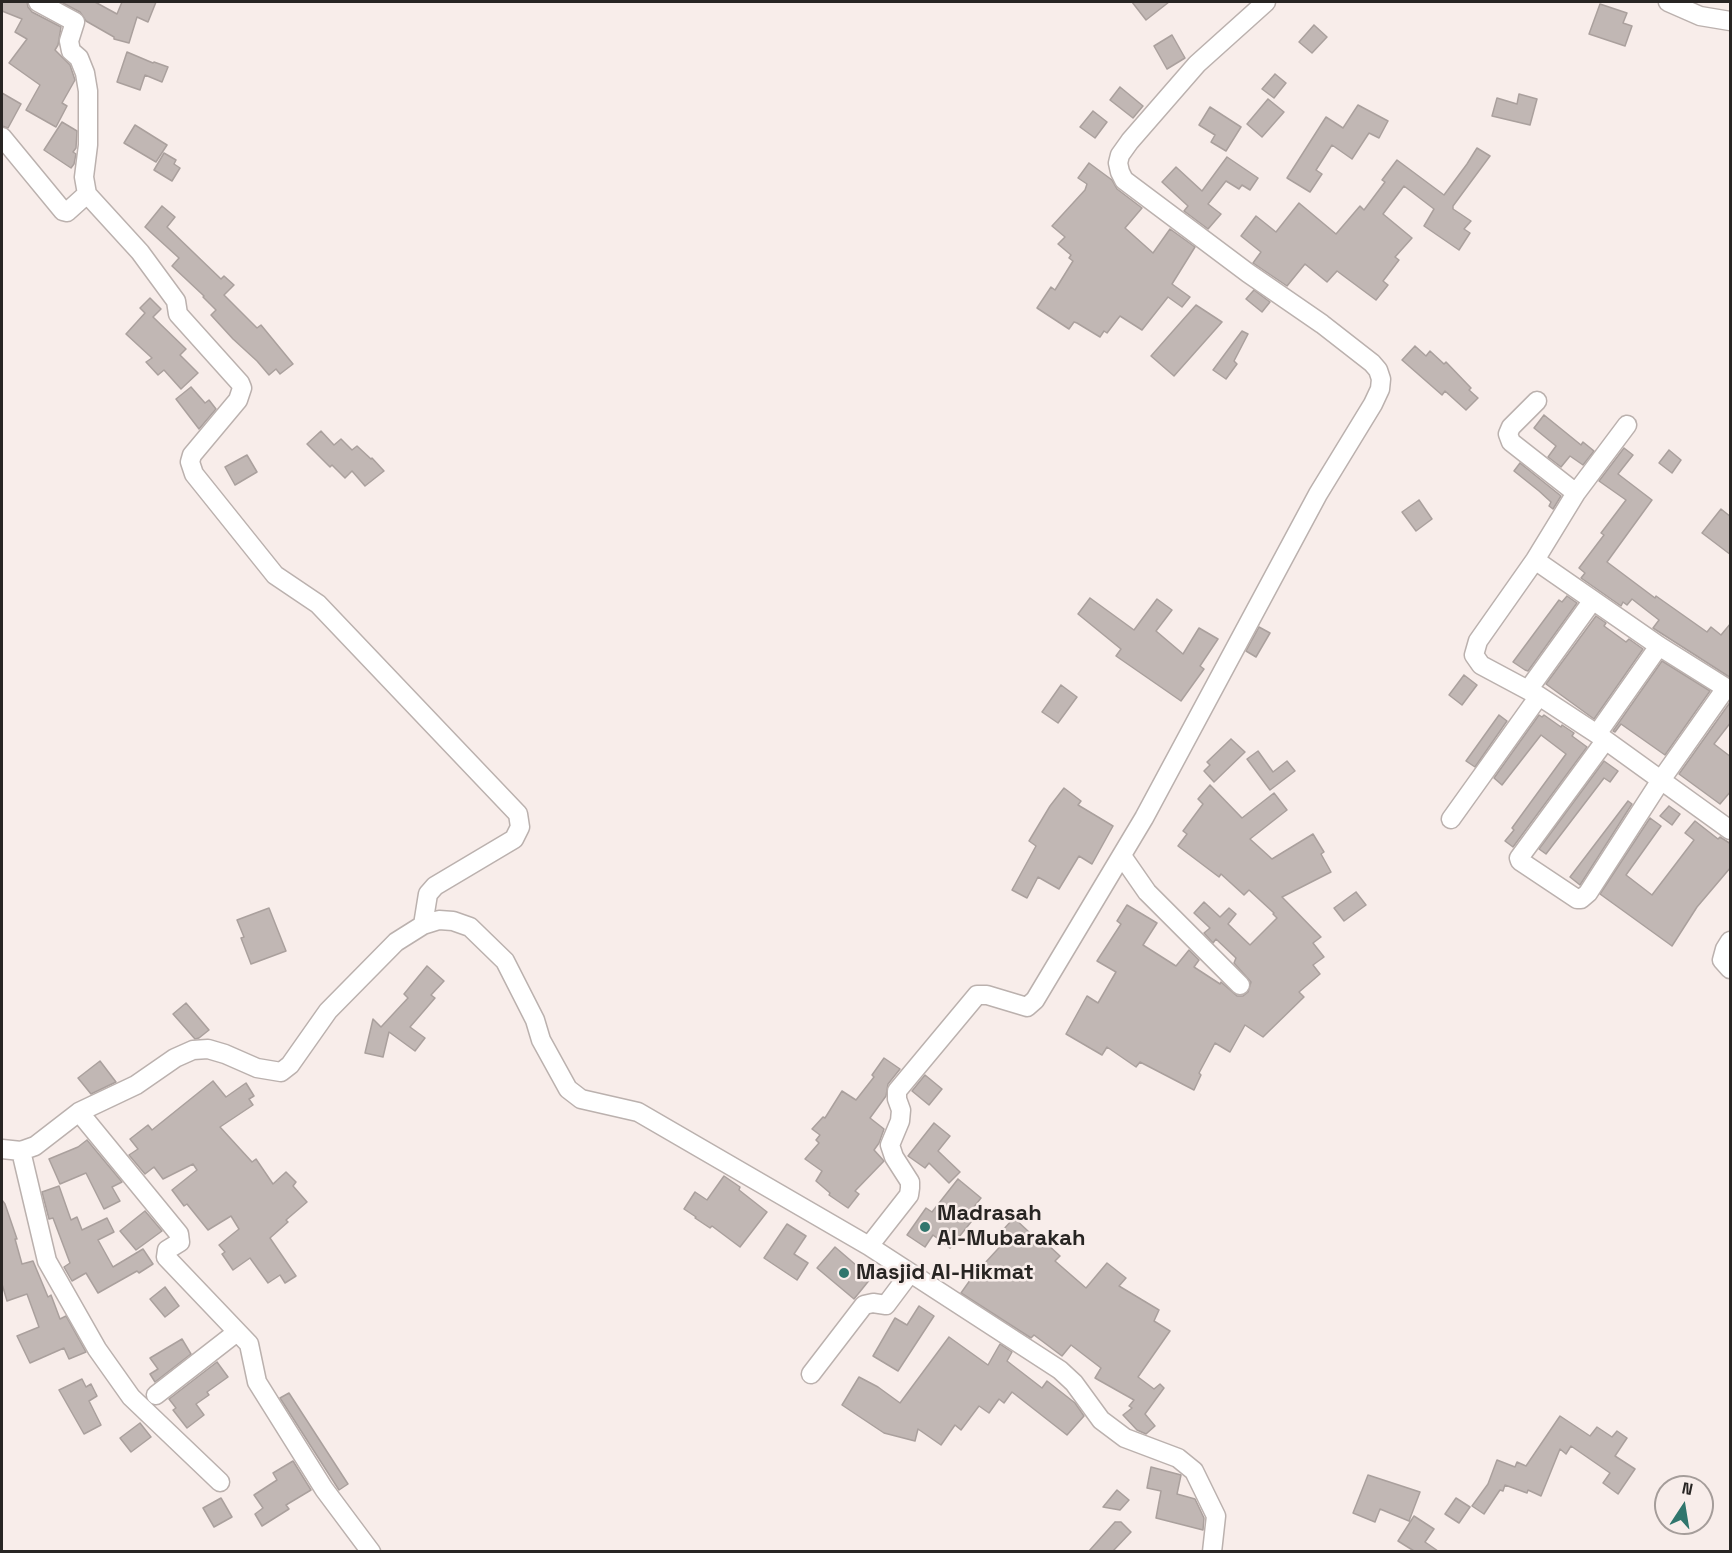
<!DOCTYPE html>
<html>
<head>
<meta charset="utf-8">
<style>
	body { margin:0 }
	#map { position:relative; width:1732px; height:1553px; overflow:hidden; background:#f8edea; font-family:"Space Grotesk",sans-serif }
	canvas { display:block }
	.frame { position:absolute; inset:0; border:3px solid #282523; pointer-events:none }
	.north { position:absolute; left:1654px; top:1475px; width:60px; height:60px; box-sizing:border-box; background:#f8edea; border:2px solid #a59d9a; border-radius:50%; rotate:12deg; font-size:16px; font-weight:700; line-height:24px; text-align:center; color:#282523 }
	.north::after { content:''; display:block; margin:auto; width:21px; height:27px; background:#30766d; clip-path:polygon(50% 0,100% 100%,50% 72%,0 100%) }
</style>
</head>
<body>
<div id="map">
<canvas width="1732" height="1553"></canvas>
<div class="frame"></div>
<div class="north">N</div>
</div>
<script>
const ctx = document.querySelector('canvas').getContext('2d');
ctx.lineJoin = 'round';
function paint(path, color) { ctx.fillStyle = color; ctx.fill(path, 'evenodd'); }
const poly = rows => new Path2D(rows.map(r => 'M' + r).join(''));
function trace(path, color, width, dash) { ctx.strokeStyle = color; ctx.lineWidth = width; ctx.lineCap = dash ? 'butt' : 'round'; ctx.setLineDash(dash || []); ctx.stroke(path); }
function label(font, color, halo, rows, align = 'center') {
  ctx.font = font + ' "Space Grotesk",sans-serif'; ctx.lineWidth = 5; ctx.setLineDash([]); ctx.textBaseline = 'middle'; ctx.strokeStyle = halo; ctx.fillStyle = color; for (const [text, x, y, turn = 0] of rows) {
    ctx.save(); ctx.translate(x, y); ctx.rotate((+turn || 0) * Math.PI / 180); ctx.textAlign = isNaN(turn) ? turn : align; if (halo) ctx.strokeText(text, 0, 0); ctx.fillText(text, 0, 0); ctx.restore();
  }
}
const building = poly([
	[2,2,27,2,28,7,32,12,61,27,58,45,55,50,70,65,75,80,62,103,67,106,56,127,26,110,40,85,9,63,27,39,15,32,22,19,2,11,2,2],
	[61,2,95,2,117,14,122,2,156,2,148,22,137,17,129,43,114,39,114,37,86,21,80,12,61,2],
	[1132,2,1169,2,1146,20,1132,2],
	[1600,4,1627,13,1623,23,1632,26,1625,46,1589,34,1600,4],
	[1314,25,1327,37,1312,53,1299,42,1314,25],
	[1172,35,1185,58,1167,69,1154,46,1172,35],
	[127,52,153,63,154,62,168,67,162,82,145,75,140,90,117,82,127,52],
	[1275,74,1286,83,1274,98,1262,89,1275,74],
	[1120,87,1143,106,1133,118,1110,100,1120,87],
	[2,93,21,104,8,128,2,126,2,93],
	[1519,94,1537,99,1530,125,1492,116,1497,98,1517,104,1519,94],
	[1268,99,1284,112,1262,137,1247,124,1268,99],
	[1358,105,1388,121,1379,138,1369,133,1352,159,1332,145,1316,170,1322,174,1310,192,1287,178,1326,117,1343,128,1358,105],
	[1210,107,1241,127,1226,151,1211,142,1215,135,1199,125,1210,107],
	[1093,111,1107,122,1095,138,1080,127,1093,111],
	[62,122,77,131,76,148,73,152,76,154,74,164,71,168,44,150,62,122],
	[135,125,167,145,156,162,124,143,135,125],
	[1477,148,1490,156,1453,206,1453,209,1471,221,1464,229,1470,233,1459,250,1424,226,1434,209,1404,186,1383,214,1412,238,1395,257,1399,260,1383,281,1388,285,1376,300,1337,271,1327,282,1305,264,1287,286,1253,263,1261,252,1241,236,1256,216,1276,232,1299,203,1336,234,1360,206,1364,210,1385,182,1382,180,1397,160,1444,195,1467,164,1477,148],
	[164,153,176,160,174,164,180,168,172,181,154,170,164,153],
	[1227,157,1258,178,1250,190,1242,185,1239,189,1226,181,1208,204,1221,214,1208,229,1184,211,1188,206,1162,182,1176,167,1202,191,1227,157],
	[1089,163,1112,180,1117,189,1142,208,1125,228,1153,253,1170,229,1195,247,1172,284,1190,297,1182,307,1168,297,1142,330,1120,316,1107,333,1104,331,1100,337,1077,323,1074,322,1069,329,1037,308,1051,287,1055,290,1073,261,1069,258,1071,255,1058,244,1065,237,1052,226,1085,190,1087,184,1078,178,1089,163],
	[162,206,175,217,167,227,221,279,224,276,234,285,224,295,257,328,261,325,293,364,280,374,276,369,269,375,257,361,233,339,211,315,216,310,203,297,204,296,172,266,179,258,145,227,162,206],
	[1254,290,1270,302,1262,312,1246,299,1254,290],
	[150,298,161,309,153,317,186,349,180,355,198,373,181,389,164,370,158,375,146,362,152,358,126,334,145,313,140,308,150,298],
	[1196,305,1222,322,1174,376,1151,356,1196,305],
	[1242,331,1248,334,1234,361,1237,364,1226,379,1213,370,1242,331],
	[1415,346,1426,356,1430,351,1444,364,1446,362,1471,388,1469,390,1478,398,1466,410,1445,391,1442,395,1402,360,1415,346],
	[191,387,205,403,209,400,216,409,199,429,176,399,191,387],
	[1544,415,1581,445,1583,442,1594,451,1583,465,1570,456,1561,467,1548,457,1556,446,1534,428,1544,415],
	[321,431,334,445,341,439,352,450,357,446,371,459,372,458,384,471,365,486,352,471,345,478,332,465,330,467,307,444,321,431],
	[1624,448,1633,455,1618,474,1652,500,1607,562,1655,598,1656,596,1707,632,1711,627,1721,635,1731,623,1731,678,1653,628,1659,620,1632,599,1627,605,1623,602,1621,606,1581,578,1585,573,1579,568,1604,535,1601,533,1626,500,1599,481,1624,448],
	[1669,450,1681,460,1672,473,1659,463,1669,450],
	[247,455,257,472,235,485,225,467,247,455],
	[1520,463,1561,496,1553,509,1549,506,1551,502,1539,491,1514,471,1520,463],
	[1419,500,1432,519,1416,531,1402,512,1419,500],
	[1721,509,1731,517,1731,555,1702,533,1721,509],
	[1567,596,1577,603,1528,671,1525,670,1513,662,1559,600,1562,602,1567,596],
	[1090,598,1134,630,1157,599,1172,610,1156,631,1183,654,1199,628,1218,639,1200,666,1204,669,1181,701,1116,656,1121,649,1078,614,1090,598],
	[1596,616,1606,623,1604,626,1626,642,1629,639,1643,649,1594,719,1546,684,1596,616],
	[1259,627,1270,633,1256,657,1246,651,1259,627],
	[1662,661,1710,691,1665,755,1621,724,1615,732,1613,731,1662,661],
	[1464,675,1477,685,1462,705,1449,695,1464,675],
	[1061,685,1077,697,1058,723,1042,712,1061,685],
	[1731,701,1731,722,1714,744,1731,757,1731,791,1720,804,1679,774,1731,701],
	[1499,715,1507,721,1475,767,1466,761,1499,715],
	[1539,715,1542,717,1544,715,1561,727,1562,725,1574,733,1572,736,1587,747,1513,847,1505,841,1514,830,1512,828,1566,754,1541,735,1502,785,1494,778,1539,715],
	[1231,739,1245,752,1214,782,1204,771,1210,765,1207,762,1231,739],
	[1258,751,1273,772,1287,761,1295,771,1270,790,1247,759,1258,751],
	[1604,761,1618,771,1610,782,1604,778,1546,854,1539,849,1604,761],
	[1210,785,1242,818,1274,793,1287,810,1250,839,1272,859,1313,834,1324,852,1321,854,1331,872,1282,897,1321,937,1313,943,1324,957,1313,965,1320,974,1299,992,1304,997,1263,1037,1245,1025,1230,1052,1215,1043,1199,1073,1201,1075,1194,1090,1140,1062,1136,1067,1107,1047,1102,1055,1066,1034,1087,996,1098,1003,1116,972,1097,961,1121,924,1117,921,1127,905,1157,923,1143,945,1176,966,1189,950,1199,960,1194,967,1220,984,1221,982,1237,996,1243,996,1248,992,1251,982,1234,963,1236,958,1216,939,1213,943,1204,933,1210,928,1194,913,1204,902,1220,917,1229,908,1236,914,1228,924,1250,945,1277,918,1273,914,1274,913,1249,890,1244,895,1221,874,1219,877,1178,846,1187,834,1183,831,1203,804,1198,799,1210,785],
	[1064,788,1081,801,1078,805,1113,826,1092,864,1079,856,1059,889,1038,877,1027,898,1012,890,1036,846,1029,841,1050,806,1064,788],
	[1628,801,1632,804,1580,885,1570,877,1628,801],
	[1669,806,1680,814,1672,825,1660,816,1669,806],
	[1650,818,1661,826,1626,875,1652,895,1694,840,1685,833,1695,821,1718,839,1720,837,1731,844,1731,867,1697,907,1672,946,1600,894,1650,818],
	[1356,892,1366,905,1344,921,1334,908,1356,892],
	[269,908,286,951,251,964,241,938,244,937,237,920,269,908],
	[427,966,444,981,431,995,435,998,410,1027,425,1038,415,1051,389,1032,383,1057,365,1053,373,1019,381,1027,408,998,404,994,427,966],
	[186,1003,209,1030,199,1038,195,1039,173,1014,186,1003],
	[884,1058,900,1069,888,1084,886,1096,870,1118,884,1129,879,1143,874,1150,884,1161,855,1191,859,1194,848,1208,829,1195,830,1193,816,1181,822,1171,805,1159,819,1143,816,1140,820,1135,812,1129,823,1117,825,1118,842,1091,856,1100,874,1077,872,1075,884,1058],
	[100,1061,116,1082,91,1094,78,1078,100,1061],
	[925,1075,942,1089,929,1105,912,1091,925,1075],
	[213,1081,226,1097,246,1083,254,1096,249,1099,253,1105,220,1127,252,1162,256,1159,273,1184,286,1172,296,1182,293,1186,307,1202,286,1220,288,1222,270,1238,296,1276,285,1283,280,1275,268,1283,250,1258,233,1270,222,1254,225,1252,219,1245,239,1229,231,1216,208,1230,187,1204,184,1206,172,1190,197,1170,193,1164,163,1179,154,1167,145,1174,129,1155,138,1149,130,1139,148,1125,152,1130,213,1081],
	[934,1123,950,1136,938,1151,960,1172,949,1183,929,1163,925,1168,908,1156,934,1123],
	[87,1140,122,1182,112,1187,120,1201,104,1209,86,1173,60,1184,49,1159,78,1147,87,1140],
	[724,1176,740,1187,739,1190,767,1212,740,1247,712,1226,710,1228,695,1218,696,1217,684,1209,695,1192,707,1200,724,1176],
	[958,1179,981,1198,965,1218,971,1222,950,1248,933,1235,925,1247,907,1235,926,1208,932,1212,958,1179],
	[59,1186,71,1220,77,1217,82,1230,107,1218,114,1232,98,1240,113,1267,143,1249,153,1264,139,1273,137,1271,98,1293,86,1273,72,1281,64,1267,70,1263,53,1218,49,1219,42,1192,59,1186],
	[2,1200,5,1204,17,1239,15,1239,22,1264,33,1261,48,1297,51,1295,60,1319,66,1316,86,1352,69,1359,64,1348,30,1363,17,1336,39,1327,27,1294,7,1301,2,1284,2,1200],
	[145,1211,162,1231,136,1250,120,1231,145,1211],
	[1014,1218,1044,1246,1047,1244,1060,1256,1055,1261,1086,1288,1107,1263,1126,1278,1119,1286,1159,1310,1154,1321,1170,1331,1138,1377,1154,1389,1160,1384,1164,1388,1145,1414,1155,1426,1146,1434,1137,1430,1123,1415,1132,1408,1129,1406,1134,1400,1095,1378,1101,1368,1071,1345,1062,1356,1034,1335,1031,1338,961,1293,973,1276,1008,1238,1001,1232,1014,1218],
	[787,1224,806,1236,794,1254,808,1263,797,1280,764,1258,787,1224],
	[835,1247,871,1278,854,1299,817,1268,835,1247],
	[165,1287,179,1306,165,1317,150,1299,165,1287],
	[919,1306,934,1316,898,1371,873,1356,895,1318,907,1325,919,1306],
	[949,1337,988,1365,1000,1344,1012,1352,1007,1361,1042,1388,1047,1381,1075,1403,1084,1416,1067,1435,1012,1392,1004,1403,999,1399,989,1413,979,1406,961,1430,955,1425,941,1445,918,1429,915,1441,884,1433,842,1405,859,1377,878,1387,900,1403,949,1337],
	[182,1339,191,1354,155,1382,150,1374,158,1369,150,1358,182,1339],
	[217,1362,228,1377,207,1392,209,1395,196,1404,204,1415,187,1428,173,1410,176,1408,169,1399,217,1362],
	[82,1379,86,1387,91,1384,97,1396,89,1401,101,1425,84,1434,59,1390,82,1379],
	[289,1393,348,1484,339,1490,280,1398,289,1393],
	[1560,1416,1590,1436,1597,1427,1612,1437,1617,1431,1627,1438,1615,1456,1635,1469,1618,1494,1603,1483,1610,1473,1571,1446,1566,1454,1560,1449,1541,1496,1528,1490,1527,1493,1505,1485,1503,1491,1500,1490,1484,1514,1472,1506,1488,1484,1497,1460,1515,1467,1517,1462,1526,1466,1560,1416],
	[140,1423,151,1437,131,1452,120,1438,140,1423],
	[293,1461,311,1490,286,1505,289,1509,262,1526,255,1514,263,1508,254,1495,277,1480,273,1473,293,1461],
	[1151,1467,1181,1475,1177,1494,1195,1499,1204,1518,1203,1530,1156,1518,1161,1491,1147,1488,1151,1467],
	[1368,1475,1420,1492,1409,1521,1380,1509,1375,1522,1353,1513,1368,1475],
	[1117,1490,1129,1500,1120,1510,1103,1507,1117,1490],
	[221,1498,232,1517,214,1527,203,1508,221,1498],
	[1456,1498,1470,1507,1459,1523,1445,1514,1456,1498],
	[1414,1516,1434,1529,1425,1542,1438,1551,1414,1551,1398,1541,1414,1516],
	[1115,1522,1121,1522,1131,1532,1113,1551,1089,1551,1115,1522]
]);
paint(building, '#c1b7b4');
trace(building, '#aaa09d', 1.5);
const minor = poly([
	[38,2,75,22,69,41,71,51,79,58,85,73,88,91,88,145,84,177,87,194],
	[1668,2,1700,16,1730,21],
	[2,137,63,211,67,212,87,194,140,252,176,301,178,314,240,383,242,388,238,400,192,455,190,462,194,474,275,575,318,604,518,814,520,827,514,839,435,886,428,894,423,925],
	[1537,401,1511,427,1508,434,1511,442,1576,493,1535,560,1478,641,1474,655,1481,665,1539,696,1597,734,1730,830],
	[1576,493,1627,425],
	[1535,560,1659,646,1726,688,1661,780,1588,893,1581,899,1577,899,1520,861,1519,858,1605,741],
	[1528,690,1593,600],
	[1597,734,1659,646],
	[1451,819,1539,696],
	[1122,856,1147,892,1240,985],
	[1730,941,1725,949,1722,960,1730,969],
	[79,1112,179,1234,180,1242,167,1250,166,1257,249,1344,257,1382,324,1489,371,1552],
	[2,1149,21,1151,35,1146,79,1112,136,1085,175,1058,193,1050,208,1049,225,1054,257,1068,281,1072,290,1065,328,1011,396,942,423,925,439,920,453,921,470,927,505,961,535,1020,541,1040,568,1089,581,1099,638,1112,869,1246,1060,1370,1074,1383,1101,1420,1125,1438,1178,1458,1194,1471,1216,1516,1212,1552],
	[21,1151,47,1261,97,1349,131,1397,220,1482],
	[869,1246,909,1195,910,1188,910,1182,894,1157,890,1145,900,1121,901,1110,897,1099,897,1091,977,995,987,995,1027,1007,1035,1000,1144,818,1318,494,1373,404,1380,389,1381,379,1378,370,1372,363,1322,324,1248,273,1124,180,1120,172,1118,163,1120,155,1130,141,1197,64,1266,2],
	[811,1374,864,1305,873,1303,886,1305,910,1273],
	[156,1395,237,1332]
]);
trace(minor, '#bbb1ae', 21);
trace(minor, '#fff', 18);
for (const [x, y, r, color] of [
	[925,1227,6,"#30766d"],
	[844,1273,6,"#30766d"]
]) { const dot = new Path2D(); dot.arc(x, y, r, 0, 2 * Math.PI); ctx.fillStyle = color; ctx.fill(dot); trace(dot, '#f8edea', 2); }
label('bold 22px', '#282523', '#f8edea', [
	["Madrasah",937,1214],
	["Al-Mubarakah",937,1239],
	["Masjid Al-Hikmat",856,1273]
], 'left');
</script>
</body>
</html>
